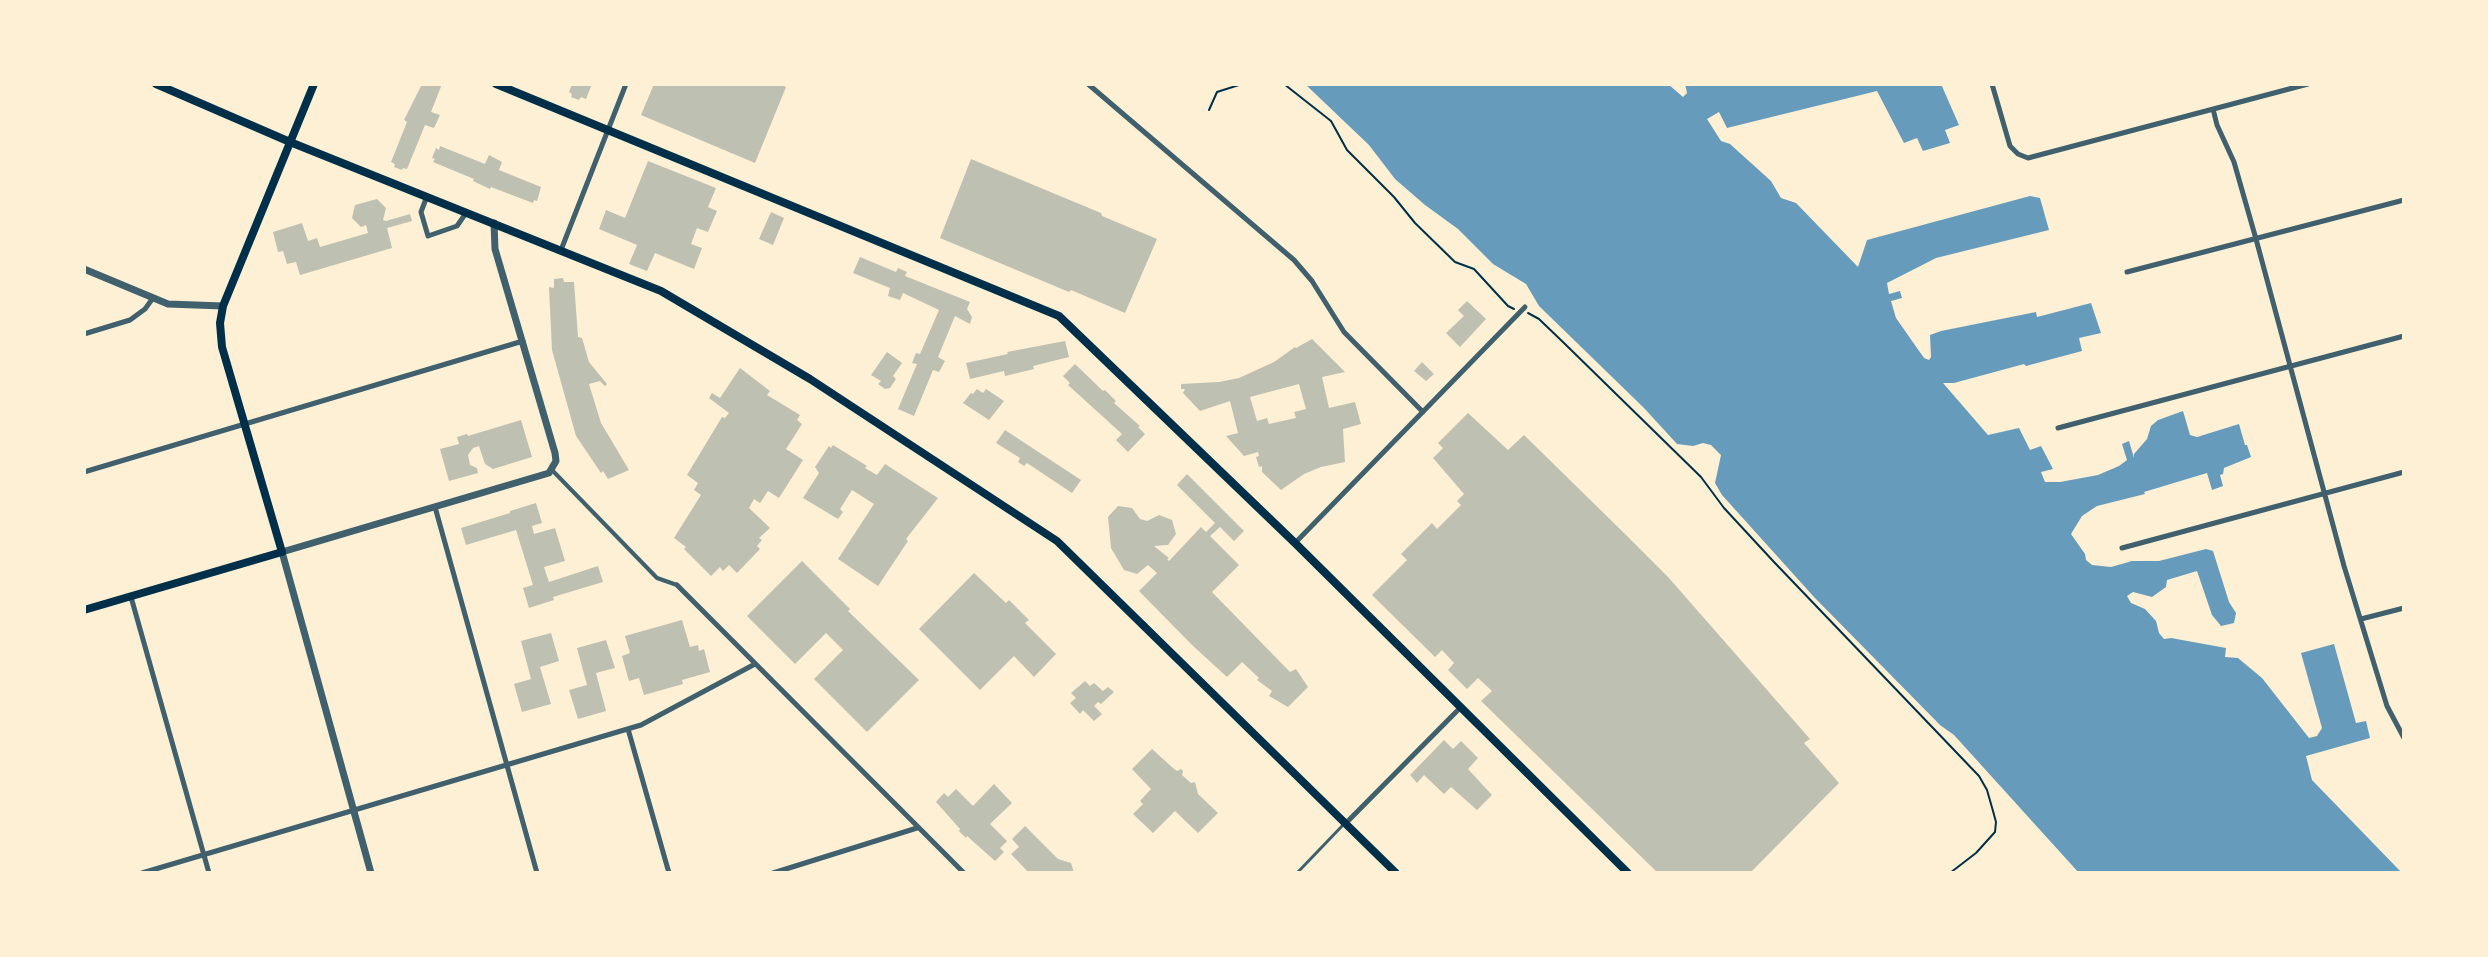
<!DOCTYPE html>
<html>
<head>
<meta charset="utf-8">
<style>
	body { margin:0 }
	#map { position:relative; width:2488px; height:957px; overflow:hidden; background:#fdf0d5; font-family:"Public Sans",sans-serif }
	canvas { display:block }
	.frame { position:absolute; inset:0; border:86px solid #fdf0d5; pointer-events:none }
</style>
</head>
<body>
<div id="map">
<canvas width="2488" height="957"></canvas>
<div class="frame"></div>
</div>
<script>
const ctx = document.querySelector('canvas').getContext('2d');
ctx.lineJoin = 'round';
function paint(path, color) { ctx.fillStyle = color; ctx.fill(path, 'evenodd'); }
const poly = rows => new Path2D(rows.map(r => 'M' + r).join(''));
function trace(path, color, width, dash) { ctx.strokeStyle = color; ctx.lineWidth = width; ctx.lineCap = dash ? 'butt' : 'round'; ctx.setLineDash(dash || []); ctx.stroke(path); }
paint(poly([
	[1305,84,1668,84,1683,97,1687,93,1685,84,1941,84,1959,125,1945,130,1950,143,1923,151,1917,138,1904,143,1877,91,1727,128,1719,112,1707,119,1721,141,1730,144,1771,181,1781,198,1796,203,1858,267,1867,240,2030,196,2040,198,2049,230,1936,258,1887,283,1889,294,1900,291,1902,298,1891,301,1896,318,1924,358,1929,360,1931,357,1930,335,1941,331,2036,312,2037,317,2091,303,2101,333,2079,338,2082,351,2026,366,2024,364,1954,383,1943,383,1988,435,2019,428,2030,450,2041,446,2053,469,2041,472,2045,482,2060,482,2098,475,2119,466,2127,460,2122,444,2129,441,2134,458,2134,454,2147,439,2151,426,2158,420,2183,411,2190,435,2197,437,2239,424,2245,445,2247,445,2251,457,2224,468,2223,474,2220,475,2223,486,2212,490,2207,473,2144,492,2145,494,2097,506,2082,516,2071,534,2085,554,2086,560,2092,565,2111,567,2132,561,2159,561,2206,549,2213,551,2229,602,2236,613,2234,623,2221,626,2212,615,2197,571,2167,580,2166,587,2152,597,2133,592,2127,596,2131,603,2145,609,2156,621,2159,633,2164,639,2171,638,2226,648,2225,657,2238,658,2262,678,2309,738,2317,736,2322,728,2301,653,2334,644,2356,723,2366,721,2370,738,2306,756,2312,780,2402,873,2079,873,1954,735,1940,725,1814,597,1722,495,1715,483,1721,455,1711,445,1703,443,1693,446,1677,444,1644,408,1539,306,1526,284,1493,264,1458,229,1425,205,1395,179,1369,145]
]), '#669bbc');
paint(poly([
	[422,84,442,84,431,112,440,115,434,128,425,125,407,169,403,168,402,170,394,167,395,164,391,162,407,122,404,120],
	[572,84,592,84,586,99,581,97,579,100,571,97,572,94,569,92],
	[654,84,780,84,786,87,755,163,641,115],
	[440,146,485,164,489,155,502,162,499,170,541,187,537,201,534,200,533,203,491,187,490,189,473,181,474,179,433,162,435,159,432,158,436,148,439,150],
	[971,159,1101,213,1102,216,1157,239,1125,313,1071,290,1069,292,940,238],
	[648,161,716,188,708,207,717,211,708,232,697,228,691,244,702,248,694,269,655,253,647,271,629,264,637,245,599,229,606,210,625,218],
	[377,199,386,208,383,220,386,221,410,214,412,221,387,228,392,248,300,275,296,262,287,264,283,251,278,252,273,232,302,223,308,241,317,238,320,247,368,233,366,225,361,227,352,218,355,205],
	[771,212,784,218,773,245,759,239],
	[860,257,896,272,898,268,907,272,905,276,970,302,967,309,972,317,970,324,955,316,938,357,945,361,939,372,933,370,914,416,898,409,917,364,912,363,916,353,920,354,939,310,903,293,900,300,888,296,890,288,853,273],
	[563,278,564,282,574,282,578,337,582,338,589,362,607,384,605,386,600,381,589,384,601,423,629,470,608,479,603,471,601,473,576,436,552,350,549,287,554,288,554,279],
	[1467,301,1486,319,1460,347,1446,333,1464,316,1458,310],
	[1312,339,1345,372,1322,377,1329,408,1355,402,1361,424,1343,429,1345,462,1321,467,1304,474,1281,490,1262,472,1262,466,1259,467,1256,457,1259,456,1258,452,1244,456,1226,436,1238,433,1230,401,1200,411,1183,393,1185,389,1181,389,1181,384,1219,382,1239,378,1274,362,1295,347,1296,348],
	[1299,384,1306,409,1294,412,1296,418,1269,424,1267,418,1257,421,1250,397],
	[1065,341,1069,357,1033,366,1034,369,1005,376,1004,371,970,379,966,363,1008,354,1007,352],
	[887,352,902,363,893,376,896,379,890,388,885,389,878,384,881,381,871,375],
	[1422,362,1434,374,1426,381,1414,371],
	[1075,364,1103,391,1105,390,1116,401,1114,403,1140,426,1138,427,1145,434,1128,452,1116,440,1122,434,1068,385,1070,383,1063,376],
	[740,368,770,391,767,395,800,415,797,420,802,424,786,449,803,460,779,498,768,491,760,503,754,499,749,508,770,528,759,538,762,540,757,546,760,549,737,573,729,565,723,571,720,567,711,576,684,549,686,547,674,538,701,495,694,490,698,483,687,475,722,417,725,418,729,413,709,398,712,393,720,398],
	[977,389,983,393,986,389,1004,401,989,420,963,403,971,393,973,394],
	[1468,413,1508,450,1524,435,1623,532,1668,577,1810,739,1804,743,1839,783,1750,873,1658,873,1481,701,1492,691,1478,678,1467,689,1448,670,1454,663,1442,650,1435,657,1372,595,1407,560,1401,554,1432,523,1437,529,1461,505,1457,501,1464,494,1433,458,1443,448,1438,443],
	[521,420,532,457,493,469,485,464,479,446,473,448,468,455,470,465,477,468,478,473,449,481,440,449,459,444,457,437,467,434,468,436],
	[1005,430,1081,480,1072,493,1027,463,1024,466,1018,462,1020,458,996,443],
	[833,445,867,466,865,468,877,475,885,464,938,498,906,539,908,541,878,586,838,559,874,504,852,490,840,509,843,512,838,519,803,498,819,473,815,467,829,446,831,448],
	[1187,474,1244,531,1234,541,1220,527,1210,536,1239,565,1212,592,1290,672,1296,669,1308,687,1288,707,1269,696,1272,691,1257,680,1259,678,1242,662,1227,677,1192,645,1139,591,1157,573,1148,565,1137,574,1124,570,1111,548,1108,517,1118,506,1132,508,1140,519,1147,521,1159,515,1172,520,1176,534,1168,545,1154,546,1169,558,1167,559,1169,561,1201,527,1206,532,1215,523,1177,485],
	[536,503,542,523,532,526,534,534,555,528,565,561,544,567,549,582,598,566,603,582,553,597,554,600,529,608,523,588,533,585,516,530,466,545,461,528,510,513,510,511],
	[802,561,850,609,848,611,919,680,867,732,814,679,843,650,826,633,795,664,747,616],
	[974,573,1006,603,1009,600,1029,620,1025,623,1056,654,1034,677,1014,656,980,690,919,629],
	[682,620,690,647,698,645,699,651,704,649,710,672,682,680,683,684,644,695,639,678,629,681,622,656,630,653,625,636],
	[551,633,559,661,540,667,551,704,522,712,514,684,531,679,521,641],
	[606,640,615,668,596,673,606,711,578,719,569,690,587,685,577,648],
	[1085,681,1090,686,1094,683,1103,691,1108,687,1114,692,1101,704,1098,702,1094,706,1102,714,1094,721,1083,710,1080,714,1070,703,1076,698,1071,693],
	[1444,740,1453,749,1461,741,1478,758,1468,769,1492,795,1477,810,1451,787,1444,794,1424,775,1417,783,1410,775],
	[1152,749,1173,768,1177,771,1181,769,1183,771,1182,775,1191,783,1195,782,1198,794,1218,813,1198,833,1175,811,1153,833,1133,814,1143,804,1140,801,1151,789,1132,769],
	[994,784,1012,803,990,824,1007,841,1000,848,1004,852,995,861,967,836,966,838,959,831,960,829,936,802,944,793,948,797,956,789,973,806],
	[1025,826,1058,859,1071,863,1074,873,1029,873,1011,854,1019,847,1012,839]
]), '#bec0b2');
trace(poly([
	[1284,84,1331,121,1347,150,1394,197,1415,223,1455,262,1474,269,1508,306,1514,309],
	[1209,110,1217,92,1242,84],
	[1528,313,1539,319,1565,344,1701,477,1724,508,1774,562,1979,776,1987,790,1993,811,1996,822,1995,832,1976,853,1950,873]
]), '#003049', 2);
trace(poly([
	[1297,873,1344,824]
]), '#3f606c', 3);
trace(poly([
	[551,469,657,578,677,585]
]), '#3f606c', 4);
trace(poly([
	[1088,84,1294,260,1312,281,1344,332,1423,412],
	[1992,84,2010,146,2018,154,2028,158,2308,84],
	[2213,109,2217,125,2234,162,2256,239,2344,566,2387,706,2404,738],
	[427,196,421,212,428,236,457,226,466,213],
	[561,250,626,84],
	[2127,272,2404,200],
	[84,334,130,320,145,309,153,298],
	[2058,428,2404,336],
	[84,472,523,341],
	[435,507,537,873],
	[1295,543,1525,307],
	[2122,548,2404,472],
	[677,585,964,873],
	[131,597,209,873],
	[2361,619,2404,608],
	[628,729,669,873],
	[1346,823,1460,708],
	[142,873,641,725,755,664],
	[773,873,917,828]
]), '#3f606c', 5);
trace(poly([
	[84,269,168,304,223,306],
	[371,873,282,552,549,473,556,461,555,453,495,249,494,223]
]), '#3f606c', 7);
trace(poly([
	[156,84,290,142,661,291,810,379,1057,541,1396,873],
	[496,84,1059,316,1295,543,1628,873]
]), '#003049', 8);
trace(poly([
	[84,610,282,552,222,347,220,323,223,306,314,84]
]), '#003049', 8);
</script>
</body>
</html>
